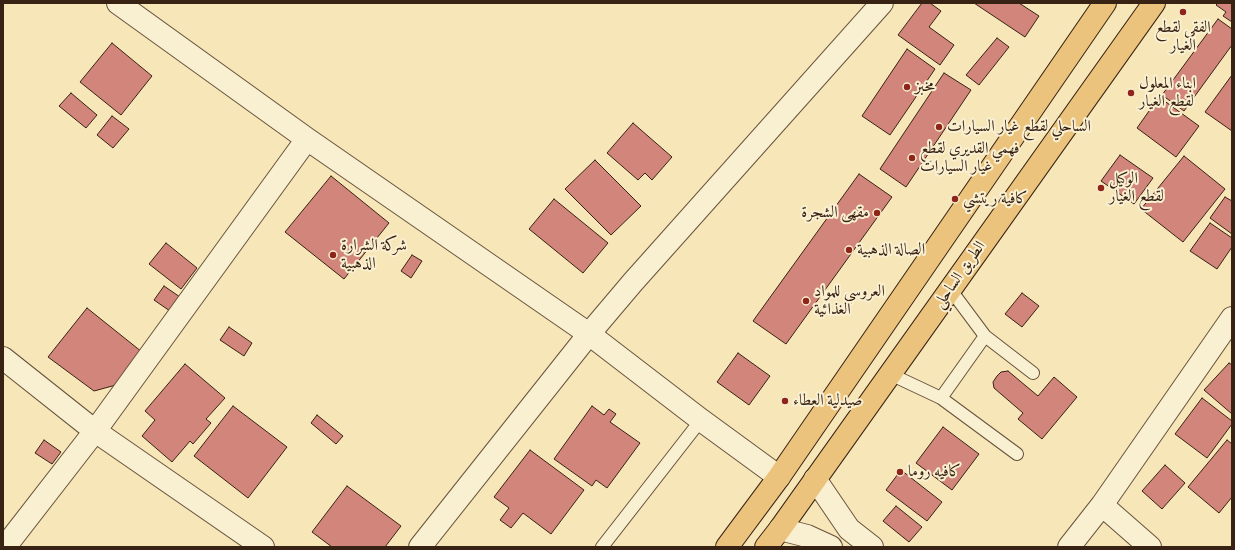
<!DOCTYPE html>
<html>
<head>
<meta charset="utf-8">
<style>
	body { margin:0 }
	#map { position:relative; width:1235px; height:550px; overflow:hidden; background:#f6e6b8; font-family:"Libre Bodoni",serif }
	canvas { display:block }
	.frame { position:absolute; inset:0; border:4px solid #382213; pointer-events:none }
</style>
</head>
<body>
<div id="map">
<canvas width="1235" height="550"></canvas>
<div class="frame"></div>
</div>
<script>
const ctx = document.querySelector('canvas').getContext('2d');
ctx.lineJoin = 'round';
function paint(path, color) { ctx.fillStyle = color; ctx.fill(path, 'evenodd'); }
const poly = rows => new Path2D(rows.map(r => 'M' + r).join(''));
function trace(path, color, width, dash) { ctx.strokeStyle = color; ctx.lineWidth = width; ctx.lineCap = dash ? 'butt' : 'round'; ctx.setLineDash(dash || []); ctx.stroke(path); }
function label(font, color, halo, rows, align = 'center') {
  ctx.font = font + ' "Libre Bodoni",Amiri,serif'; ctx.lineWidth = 4; ctx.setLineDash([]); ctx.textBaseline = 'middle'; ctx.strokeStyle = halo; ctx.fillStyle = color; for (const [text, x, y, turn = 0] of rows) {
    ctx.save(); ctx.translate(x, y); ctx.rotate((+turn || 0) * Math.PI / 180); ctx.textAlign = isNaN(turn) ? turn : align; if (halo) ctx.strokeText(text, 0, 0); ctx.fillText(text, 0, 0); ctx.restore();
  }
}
const building = poly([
	[922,3,930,3,941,11,929,27,954,45,940,65,898,35,922,3],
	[974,3,1019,3,1039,16,1025,37,974,3],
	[1218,3,1232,3,1232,22,1223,16,1226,12,1216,5,1218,3],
	[1218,19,1232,29,1232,45,1184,111,1162,95,1218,19],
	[997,38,1009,47,979,85,966,75,997,38],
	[112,43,152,76,121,115,80,82,112,43],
	[907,49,935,69,890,135,862,116,907,49],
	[944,73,971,90,906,187,880,169,944,73],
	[1232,75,1232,131,1205,112,1232,75],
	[71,93,97,115,86,128,59,106,71,93],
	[1159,97,1199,126,1176,157,1137,128,1159,97],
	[112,116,129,129,113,148,97,135,112,116],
	[633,123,672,157,652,180,645,173,638,180,607,153,633,123],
	[1120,155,1153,178,1134,204,1101,181,1120,155],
	[1184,156,1225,189,1183,242,1141,209,1184,156],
	[595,160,641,206,611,235,565,189,595,160],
	[859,174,892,197,786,344,753,321,859,174],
	[331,176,389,223,344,279,285,232,331,176],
	[1225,197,1232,201,1232,234,1210,218,1225,197],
	[554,199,608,243,583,273,529,229,554,199],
	[1210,223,1232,238,1232,247,1217,269,1190,251,1210,223],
	[166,243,197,268,181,289,149,264,166,243],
	[412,255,422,261,411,278,401,271,412,255],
	[164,286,180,297,170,311,154,300,164,286],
	[1022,293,1039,306,1022,327,1005,314,1022,293],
	[87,308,142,352,116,385,94,391,48,357,87,308],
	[229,327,252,343,244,356,220,340,229,327],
	[738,353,770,376,749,405,717,382,738,353],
	[1229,363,1232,365,1232,414,1204,390,1229,363],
	[185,364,225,398,206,419,211,423,193,444,190,441,172,462,142,436,155,420,145,411,185,364],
	[1008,371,1038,396,1054,377,1077,397,1042,439,1018,419,1023,413,994,388,993,382,997,376,1001,372,1008,371],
	[1202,398,1232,421,1232,424,1207,458,1175,434,1202,398],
	[233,406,287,447,248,498,194,456,233,406],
	[592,406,604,415,609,409,616,414,610,422,640,443,607,488,596,480,592,486,554,459,592,406],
	[317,415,343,436,336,444,311,423,317,415],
	[943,427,979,454,952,490,916,463,943,427],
	[44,440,61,452,52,464,35,453,44,440],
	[1227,440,1232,444,1232,497,1219,513,1188,487,1227,440],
	[530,450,584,490,551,534,523,513,511,528,500,520,509,508,494,497,530,450],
	[1165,465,1185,483,1162,509,1142,491,1165,465],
	[901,470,942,502,927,521,886,490,901,470],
	[347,486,401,526,385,547,332,547,312,532,347,486],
	[896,506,922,527,909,542,883,521,896,506]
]);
paint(building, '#d1857b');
trace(building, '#382213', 1);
const service = poly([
	[985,336,1033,373],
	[890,374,941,398,1017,454],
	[941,398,985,336,950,289],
	[602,547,701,420]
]);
const minor = poly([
	[118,3,307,139,589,334,701,420,779,477],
	[3,358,95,431,263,547],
	[1102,505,1150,547],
	[5,547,95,431,307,139],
	[420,547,589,334,633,282,882,3],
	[1069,547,1102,505,1232,318]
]);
const tertiary = poly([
	[815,479,849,529,872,547],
	[780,529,807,536,831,547]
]);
const trunk = poly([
	[727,547,779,477,1105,3],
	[766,547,780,529,1154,3]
]);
trace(service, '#68533c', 14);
trace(minor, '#68533c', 24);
trace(tertiary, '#68533c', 24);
trace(trunk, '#382213', 24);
trace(service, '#f9efd1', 12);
trace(minor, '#f9efd1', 22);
trace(tertiary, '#f9efd1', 22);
trace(trunk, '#ebc37c', 22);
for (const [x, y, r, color] of [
	[1183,12,4,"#8f2418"],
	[907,87,4,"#8f2418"],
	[1131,93,4,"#8f2418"],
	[939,127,4,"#8f2418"],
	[912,158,4,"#8f2418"],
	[1101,188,4,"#8f2418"],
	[955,199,4,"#8f2418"],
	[877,213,4,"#8f2418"],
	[849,250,4,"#8f2418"],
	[333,255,4,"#8f2418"],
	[806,301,4,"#8f2418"],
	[785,401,4,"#8f2418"],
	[900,472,4,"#8f2418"]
]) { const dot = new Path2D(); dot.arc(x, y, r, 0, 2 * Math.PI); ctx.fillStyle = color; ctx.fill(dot); trace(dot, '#f9efd1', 1.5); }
label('16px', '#382213', '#f9efd1', [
	["الفقي لقطع",1183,28,"center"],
	["الغيار",1183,46,"center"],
	["ابناء المعلول",1139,84],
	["لقطع الغيار",1139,102],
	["مخبز",915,87],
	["الساحلي لقطع غيار السيارات",947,127],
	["فهمي القديري لقطع",920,149],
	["غيار السيارات",920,167],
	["الوكيل",1109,179],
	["لقطع الغيار",1109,197],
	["كافية ريتشي",963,199],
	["مقهى الشجرة",869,213,"right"],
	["شركة الشرارة",341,246],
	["الذهبية",341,264],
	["الصالة الذهبية",857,250],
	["العروسي للمواد",814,292],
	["الغذائية",814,310],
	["صيدلية العطاء",793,401],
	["كافيه روما",908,472]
], 'left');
label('16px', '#382213', '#f9efd1', [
	["الطريق الساحلي",960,275,-55]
]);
</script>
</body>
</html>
